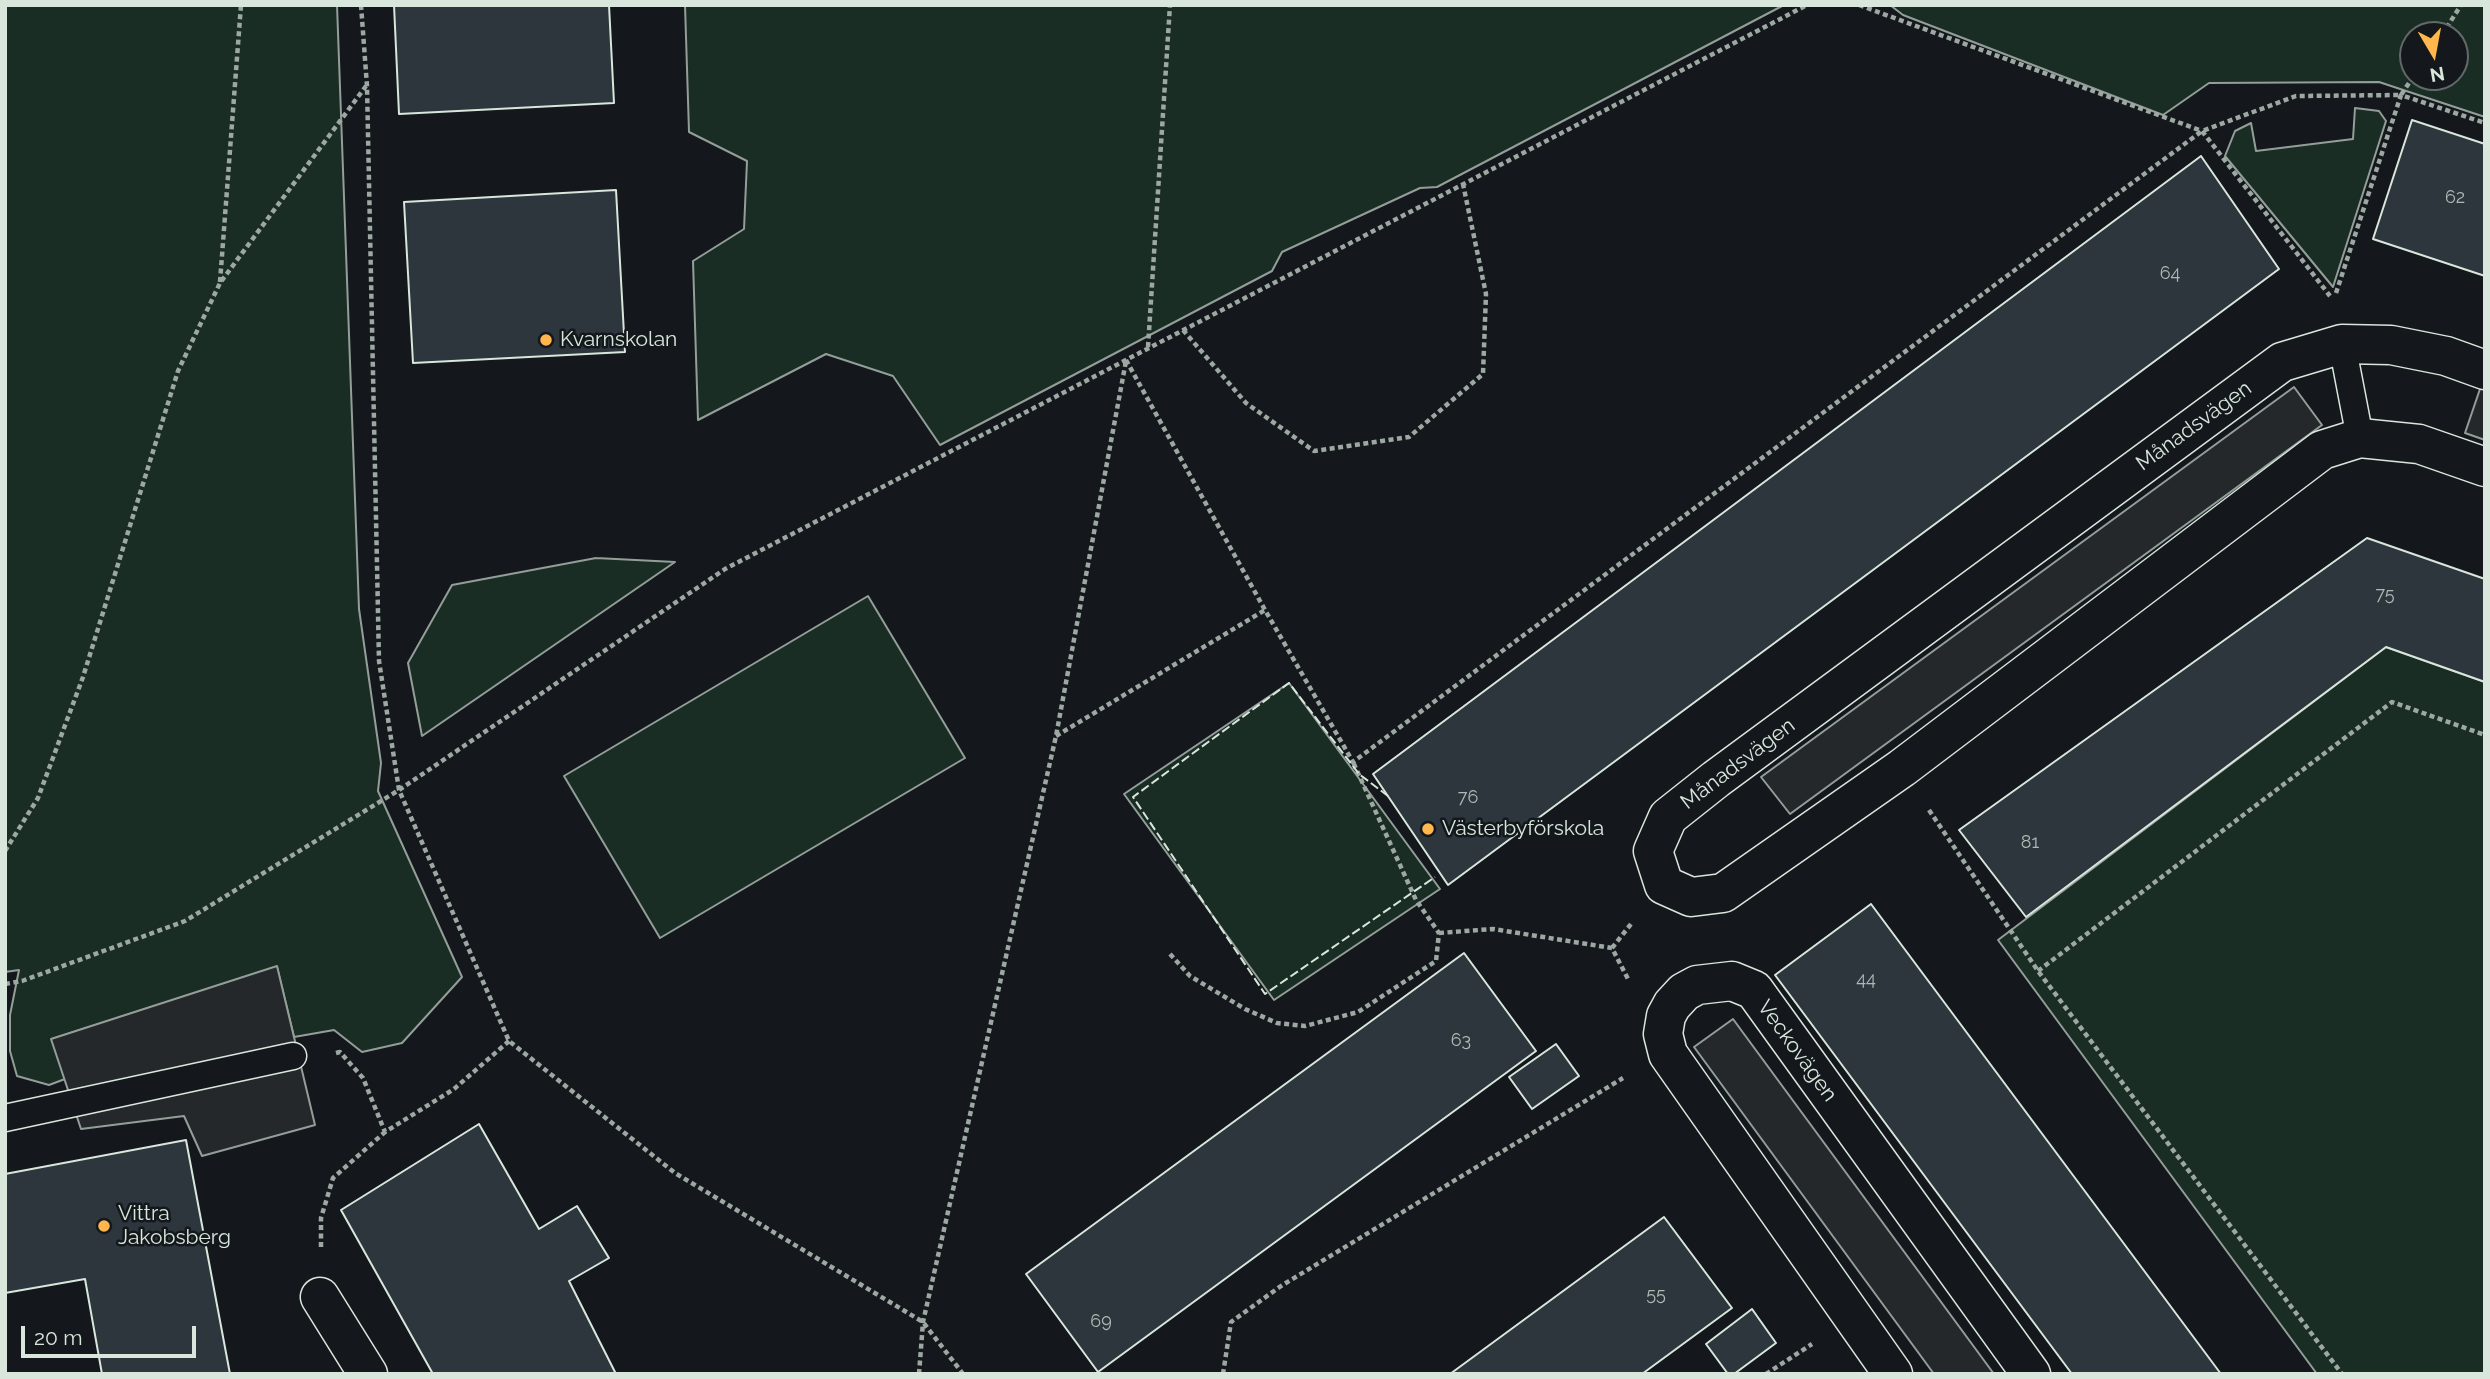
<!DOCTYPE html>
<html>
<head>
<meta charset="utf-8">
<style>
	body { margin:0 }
	#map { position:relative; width:2490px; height:1379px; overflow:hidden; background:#14181c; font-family:Raleway,sans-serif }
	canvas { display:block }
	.frame { position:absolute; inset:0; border:7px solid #d8e6dc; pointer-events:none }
	.north { position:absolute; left:2399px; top:21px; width:70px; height:70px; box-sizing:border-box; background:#14181c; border:2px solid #626a69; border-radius:50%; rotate:170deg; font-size:19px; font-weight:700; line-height:28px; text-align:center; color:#d8e6dc }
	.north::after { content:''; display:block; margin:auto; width:24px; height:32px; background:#ffb74d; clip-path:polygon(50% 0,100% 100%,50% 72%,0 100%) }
	.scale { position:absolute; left:21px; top:1326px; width:175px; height:32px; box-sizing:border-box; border:4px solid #d8e6dc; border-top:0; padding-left:9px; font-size:21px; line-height:24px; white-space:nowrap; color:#d8e6dc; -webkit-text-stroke:5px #14181c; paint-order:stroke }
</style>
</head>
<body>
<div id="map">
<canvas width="2490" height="1379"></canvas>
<div class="frame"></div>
<div class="north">N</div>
<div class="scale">20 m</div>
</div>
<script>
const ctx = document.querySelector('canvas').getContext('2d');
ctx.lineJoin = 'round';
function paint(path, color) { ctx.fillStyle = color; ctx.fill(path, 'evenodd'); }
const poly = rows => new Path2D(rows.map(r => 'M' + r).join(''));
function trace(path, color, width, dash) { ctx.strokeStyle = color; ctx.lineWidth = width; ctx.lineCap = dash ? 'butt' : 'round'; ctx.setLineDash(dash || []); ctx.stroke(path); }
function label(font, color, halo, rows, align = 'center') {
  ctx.font = font + ' Raleway,sans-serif'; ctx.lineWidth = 5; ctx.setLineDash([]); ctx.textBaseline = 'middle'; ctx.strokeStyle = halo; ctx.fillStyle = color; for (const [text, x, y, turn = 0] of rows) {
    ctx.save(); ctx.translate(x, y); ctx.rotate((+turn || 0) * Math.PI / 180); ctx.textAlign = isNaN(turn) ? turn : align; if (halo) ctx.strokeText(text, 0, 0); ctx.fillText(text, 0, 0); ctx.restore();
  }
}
const green = poly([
	[5,5,337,5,359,609,381,763,378,791,462,977,402,1043,362,1052,334,1030,294,1037,277,967,52,1039,65,1079,49,1085,17,1076,10,1051,10,1015,19,970,5,972,5,5],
	[685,5,1784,5,1437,187,1420,188,1282,252,1272,271,940,445,893,376,826,354,698,420,693,261,744,229,747,161,689,132,685,5],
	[1890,5,2485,5,2485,117,2379,82,2209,83,2163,115,1903,15,1890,5],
	[2413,35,2455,35,2455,77,2413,77,2413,35],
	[2355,108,2379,111,2386,121,2333,287,2225,156,2235,131,2251,123,2256,151,2353,139,2355,108],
	[596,558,675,562,422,736,408,663,452,585,596,558],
	[868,596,965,758,660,938,564,776,868,596],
	[2386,647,2485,682,2485,1374,2317,1374,1998,940,2386,647],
	[1289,683,1440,889,1274,1000,1124,794,1289,683]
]);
paint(green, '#1a2d24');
trace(green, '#939e99', 2);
const parking = poly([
	[2481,386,2485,387,2485,440,2465,433,2481,386],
	[2294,387,2322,425,1790,814,1761,777,2294,387],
	[277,966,315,1125,202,1156,184,1116,81,1129,51,1039,277,966],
	[1733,1019,1994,1374,1934,1374,1694,1047,1733,1019]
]);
paint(parking, '#24282b');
trace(parking, '#939e99', 2);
const building = poly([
	[394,5,609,5,614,103,399,114,394,5],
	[2412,120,2485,144,2485,276,2373,239,2412,120],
	[2201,156,2279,269,1448,885,1373,774,2201,156],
	[616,190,625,352,413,363,404,202,616,190],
	[2367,538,2485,579,2485,682,2386,647,2026,917,1959,830,2367,538],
	[1871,904,2221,1374,2072,1374,1775,975,1871,904],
	[1464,953,1536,1051,1098,1372,1026,1274,1464,953],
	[1556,1044,1579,1076,1532,1109,1509,1077,1556,1044],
	[479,1124,539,1229,577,1206,609,1258,569,1281,616,1374,433,1374,341,1210,479,1124],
	[186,1140,230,1374,102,1374,85,1279,5,1293,5,1174,186,1140],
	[1664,1217,1732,1308,1642,1374,1450,1374,1664,1217],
	[1752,1309,1776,1343,1734,1374,1728,1374,1706,1344,1752,1309]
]);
paint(building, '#2c363c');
trace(building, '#d8e6dc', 2);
const service = poly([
	[2342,344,2360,438],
	[5,1118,293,1056]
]);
const minor = poly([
	[2485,370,2446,356,2391,345,2342,344,2282,362,1716,779,1668,817,1653,851,1664,885,1691,897,1723,893,1902,768,2322,450,2360,438,2419,444,2485,467],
	[320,1297,368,1374],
	[1893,1374,1668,1054,1663,1034,1666,1016,1672,1005,1684,992,1697,985,1732,981,1754,990,2031,1374]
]);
trace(service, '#d8e6dc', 29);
trace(minor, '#d8e6dc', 41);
trace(poly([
	[361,5,367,86,379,661,399,790,509,1041,675,1173,923,1322,963,1374],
	[1859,5,2202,131,2330,296],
	[2442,35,2461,5],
	[220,282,241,5],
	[2336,293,2401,95,2485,123],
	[1183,330,1246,403,1314,451,1409,437,1483,374,1486,294,1463,184],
	[1148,347,1170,5],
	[1126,360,1265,610,1353,762,2202,131,2296,96,2401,95,2413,77],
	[1056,736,1265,610],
	[1929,810,2038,971,2342,1374],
	[5,851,38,798,83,677,178,371,220,283,366,86],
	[1439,933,1493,929,1612,948,1628,979],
	[1612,948,1631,924],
	[1170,954,1190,976,1245,1009,1277,1023,1305,1026,1358,1012,1436,961,1439,933,1416,900,1353,762],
	[2038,971,2392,702,2485,735],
	[5,984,22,981,185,921,399,790,725,569,1807,5],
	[336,1053,340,1052,363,1078,385,1132,454,1089,509,1041],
	[321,1247,321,1218,333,1178,385,1132],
	[919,1374,923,1322,1056,736,1126,361],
	[1223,1374,1231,1322,1281,1286,1623,1078],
	[1766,1374,1812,1344]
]), '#9da8a2', 4.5, [5, 3.5]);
trace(service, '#14181c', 26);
trace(minor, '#14181c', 38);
trace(poly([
	[1388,796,1359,774,1289,683,1133,797,1265,994,1435,877]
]), '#d8e6dc', 2, [9, 3.5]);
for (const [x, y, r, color] of [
	[546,340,7,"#ffb74d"],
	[1428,829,7,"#ffb74d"],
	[104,1226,7,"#ffb74d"]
]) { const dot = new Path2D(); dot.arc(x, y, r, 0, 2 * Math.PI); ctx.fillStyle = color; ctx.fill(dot); trace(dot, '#14181c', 2.5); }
label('18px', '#adbab4', null, [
	["62",2455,198],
	["64",2170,274],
	["75",2385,595],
	["76",1468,798],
	["81",2030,843],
	["44",1866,980],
	["63",1461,1041],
	["55",1656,1295],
	["69",1101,1322]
]);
label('21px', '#d8e6dc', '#14181c', [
	["Kvarnskolan",560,340],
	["Västerbyförskola",1442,829],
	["Vittra",118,1214],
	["Jakobsberg",118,1238]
], 'left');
label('21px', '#d8e6dc', '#14181c', [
	["Månadsvägen",2194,426,-36],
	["Månadsvägen",1738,764,-37],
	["Veckovägen",1797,1051,54]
]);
</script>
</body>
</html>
